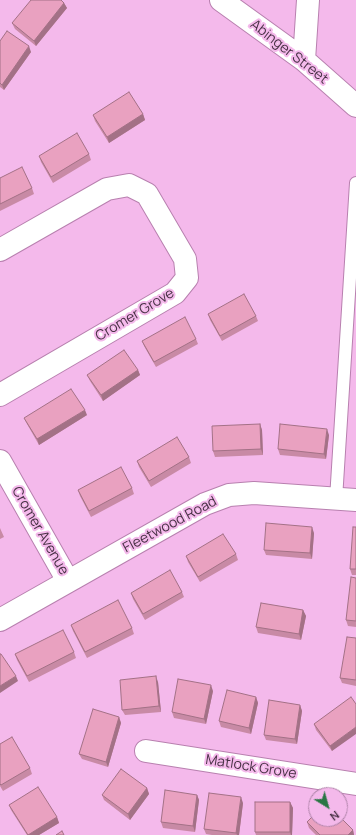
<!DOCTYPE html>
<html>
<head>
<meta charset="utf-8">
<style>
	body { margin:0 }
	#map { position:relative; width:356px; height:835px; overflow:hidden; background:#f4b9eb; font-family:Manrope,sans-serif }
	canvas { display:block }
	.north { position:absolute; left:308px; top:787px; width:40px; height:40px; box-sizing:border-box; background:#f4b9eb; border:1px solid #af83a9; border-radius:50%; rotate:143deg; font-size:11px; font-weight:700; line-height:16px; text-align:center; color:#483145 }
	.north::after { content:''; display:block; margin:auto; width:14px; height:18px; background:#297644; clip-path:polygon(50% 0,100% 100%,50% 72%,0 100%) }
</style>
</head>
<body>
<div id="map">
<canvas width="356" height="835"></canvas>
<div class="north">N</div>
</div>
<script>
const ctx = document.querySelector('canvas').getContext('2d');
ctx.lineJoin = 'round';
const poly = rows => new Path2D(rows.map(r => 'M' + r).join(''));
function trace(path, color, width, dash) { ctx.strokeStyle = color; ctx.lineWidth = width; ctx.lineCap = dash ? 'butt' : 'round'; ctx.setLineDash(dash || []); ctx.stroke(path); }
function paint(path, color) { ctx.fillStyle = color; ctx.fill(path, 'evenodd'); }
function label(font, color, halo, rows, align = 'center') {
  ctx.font = font + ' Manrope,sans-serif'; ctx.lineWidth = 4; ctx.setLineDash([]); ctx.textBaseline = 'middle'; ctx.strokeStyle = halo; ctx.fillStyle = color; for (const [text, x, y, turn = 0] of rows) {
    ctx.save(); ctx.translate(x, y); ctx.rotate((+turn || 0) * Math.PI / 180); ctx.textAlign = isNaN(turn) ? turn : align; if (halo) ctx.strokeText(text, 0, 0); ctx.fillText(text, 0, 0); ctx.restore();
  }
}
const lane = poly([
	[336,499,356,183]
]);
const street = poly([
	[221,0,304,60,356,106],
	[304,60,308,0],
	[0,250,107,189,129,185,147,194,185,259,187,278,175,293,0,395],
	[0,461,68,581],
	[0,620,205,504,229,495,254,493,356,500],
	[146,751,356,784]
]);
trace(lane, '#b880af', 14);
trace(street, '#b880af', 24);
trace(lane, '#fff', 12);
trace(street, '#fff', 22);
paint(poly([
	[64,3,67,8,36,46,15,29,12,23],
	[0,41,31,52,4,90,0,87],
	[143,114,145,120,109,143,95,121,93,115],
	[89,154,91,160,53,183,41,162,39,156],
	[0,178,32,188,34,194,0,211],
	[208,314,256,316,258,321,222,341,210,320],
	[196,339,198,344,156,367,144,346,142,341],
	[138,370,140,375,103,401,90,381,87,375],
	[87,415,39,445,27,424,24,418],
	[260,424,262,430,263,455,215,457,213,451],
	[329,435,326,459,280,455,278,449],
	[189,457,191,463,151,487,139,467,137,461],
	[132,488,134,494,91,517,80,496,78,490],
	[356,527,356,575,352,575,350,569],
	[0,528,4,537,0,539],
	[314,533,312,559,266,555,264,550],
	[236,554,238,560,200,582,188,562,186,556],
	[356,578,356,627,348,626,346,620],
	[182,592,184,597,145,620,133,599,131,593],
	[303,610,306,616,301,640,258,633,256,627],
	[71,625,132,628,134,634,87,658,73,631],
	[356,638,356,686,342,683,340,678],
	[74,652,76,658,29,682,17,660,15,654],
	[158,682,161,712,125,715,122,710],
	[213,691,206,724,174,718,172,712],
	[256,697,258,703,251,734,221,727,219,721],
	[356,704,332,751,316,730,314,724],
	[300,705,302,711,297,744,266,740,264,735],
	[119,717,121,723,108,767,82,759,79,754],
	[0,744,30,768,32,774,3,791,0,786],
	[147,788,149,794,130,820,104,800,102,795],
	[197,795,199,800,195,832,163,828,161,822],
	[290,802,293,808,292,835,256,835,255,832],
	[243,803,239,835,212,835,206,834,204,829],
	[9,805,57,817,59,823,39,835,27,835,11,810],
	[307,822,353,830,354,835,316,835,309,828]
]), '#c88aa5');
paint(poly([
	[64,3,67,8,36,46,34,41],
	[29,46,31,52,4,90,2,85],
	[143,114,145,120,109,143,107,137],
	[138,370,140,375,103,401,101,395],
	[85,410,87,415,39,445,37,439],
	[260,424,262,430,263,455,261,449],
	[327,429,329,435,326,459,324,454],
	[312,527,314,533,312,559,310,553],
	[303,610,306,616,301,640,299,634],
	[16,676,18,681,0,693,0,686],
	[156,676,158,682,161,712,159,706],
	[211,685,213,691,206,724,204,719],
	[256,697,258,703,251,734,249,728],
	[300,705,302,711,297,744,295,739],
	[119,717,121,723,108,767,106,762],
	[356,727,356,734,332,751,330,746],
	[147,788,149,794,130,820,128,814],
	[197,795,199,800,195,832,193,826],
	[241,797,243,803,239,835,237,835,236,833],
	[290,802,293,808,292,835,291,835,290,832],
	[57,817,59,823,39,835,28,835],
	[353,830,354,835,348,835]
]), '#a37186');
const building = poly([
	[31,0,61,0,64,3,34,41,12,23,31,0],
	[7,31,29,46,2,85,0,83,0,41,7,31],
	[129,92,143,114,107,137,93,115,129,92],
	[77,133,89,154,51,177,39,156,77,133],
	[22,167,32,188,0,204,0,178,22,167],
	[244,294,256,316,220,336,208,314,244,294],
	[185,317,196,339,154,362,142,341,185,317],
	[124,350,138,370,101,395,87,375,124,350],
	[71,389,85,410,37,439,24,418,71,389],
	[260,424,261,449,213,451,212,426,260,424],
	[280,424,327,429,324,454,278,449,280,424],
	[177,437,189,457,149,481,137,461,177,437],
	[121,467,132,488,89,511,78,490,121,467],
	[266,523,312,527,310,553,264,550,266,523],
	[353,527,356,527,356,569,350,569,353,527],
	[223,534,236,554,198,577,186,556,223,534],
	[170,570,182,592,143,614,131,593,170,570],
	[351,577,356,578,356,621,346,620,351,577],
	[118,600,132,628,85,652,71,625,118,600],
	[261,603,303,610,299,634,256,627,261,603],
	[63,630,74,652,27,676,15,654,63,630],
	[347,637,356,638,356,680,340,678,347,637],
	[0,654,1,654,16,676,0,686,0,654],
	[156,676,159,706,122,710,120,680,156,676],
	[178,679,211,685,204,719,172,712,178,679],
	[227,690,256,697,249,728,219,721,227,690],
	[351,697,356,704,356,727,330,746,314,724,351,697],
	[269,700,300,705,295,739,264,735,269,700],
	[93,709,119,717,106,762,79,754,93,709],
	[12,737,30,768,1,785,0,784,0,744,12,737],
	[121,769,147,788,128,814,102,795,121,769],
	[38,787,57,817,28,835,9,805,38,787],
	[165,790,197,795,193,826,161,822,165,790],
	[209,793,241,797,236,833,204,829,209,793],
	[255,802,290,802,290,832,255,832,255,802],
	[316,813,316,819,340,819,340,817,353,830,348,835,320,835,307,822,316,813],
	[62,831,64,835,56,835,62,831]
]);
paint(building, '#e9a1c0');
trace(building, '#a37186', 1);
label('14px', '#483145', '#f4b9eb', [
	["Abinger Street",289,52,38],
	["Cromer Grove",135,315,-31],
	["Fleetwood Road",170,525,-28],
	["Cromer Avenue",40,531,60],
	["Matlock Grove",251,767,9]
]);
</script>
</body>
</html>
